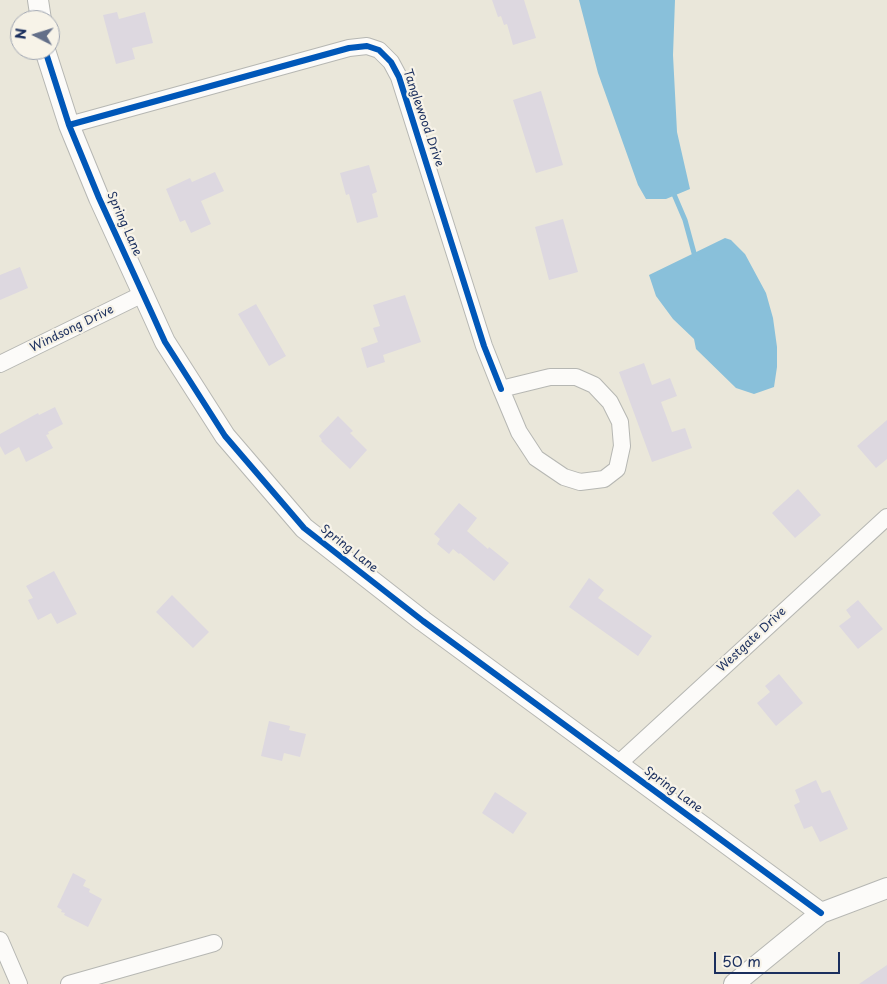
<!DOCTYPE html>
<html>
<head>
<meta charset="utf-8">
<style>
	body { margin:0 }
	#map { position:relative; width:887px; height:984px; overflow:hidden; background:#eae7da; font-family:"Playpen Sans",sans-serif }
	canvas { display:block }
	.north { position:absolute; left:10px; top:10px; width:50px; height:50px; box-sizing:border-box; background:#f7f3e8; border:1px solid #9fa5b1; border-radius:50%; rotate:275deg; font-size:14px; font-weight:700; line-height:20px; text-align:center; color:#1b2f5e }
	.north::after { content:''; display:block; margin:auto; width:18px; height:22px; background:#636f89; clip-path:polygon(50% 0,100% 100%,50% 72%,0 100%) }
	.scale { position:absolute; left:714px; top:952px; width:126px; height:22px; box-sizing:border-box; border:2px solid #1b2f5e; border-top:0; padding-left:6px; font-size:15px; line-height:18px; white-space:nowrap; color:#1b2f5e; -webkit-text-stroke:4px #f7f3e8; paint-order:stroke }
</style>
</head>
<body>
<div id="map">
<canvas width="887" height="984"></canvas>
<div class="north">N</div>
<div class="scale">50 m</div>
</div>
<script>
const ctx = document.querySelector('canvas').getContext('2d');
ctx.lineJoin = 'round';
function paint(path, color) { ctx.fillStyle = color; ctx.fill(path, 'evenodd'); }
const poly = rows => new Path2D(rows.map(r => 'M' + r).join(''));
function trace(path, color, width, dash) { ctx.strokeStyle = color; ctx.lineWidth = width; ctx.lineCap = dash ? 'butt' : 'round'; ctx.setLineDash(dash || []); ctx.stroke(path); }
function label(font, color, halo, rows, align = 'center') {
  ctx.font = font + ' "Playpen Sans",sans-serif'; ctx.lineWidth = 4.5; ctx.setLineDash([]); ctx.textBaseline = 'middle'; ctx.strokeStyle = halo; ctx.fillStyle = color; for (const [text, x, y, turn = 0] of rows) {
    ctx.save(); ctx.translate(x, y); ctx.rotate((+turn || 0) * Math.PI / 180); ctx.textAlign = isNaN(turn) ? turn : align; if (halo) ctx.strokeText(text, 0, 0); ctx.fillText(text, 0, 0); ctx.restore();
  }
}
paint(poly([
	[579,0,675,0,673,55,677,132,690,189,666,199,646,199,638,185,598,73],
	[725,238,731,240,745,254,766,293,773,318,777,347,777,367,774,387,754,394,736,388,696,349,694,339,673,319,656,296,649,275]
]), '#89c0da');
trace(poly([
	[673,192,685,220,694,253,698,258]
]), '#89c0da', 5);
paint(poly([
	[492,0,524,0,536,38,513,45,507,24,504,25,501,16,498,17],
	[117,12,119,19,145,12,153,43,132,48,135,59,116,64,103,15],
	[541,91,563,165,536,173,513,100],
	[369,165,377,192,372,194,378,217,357,223,349,194,346,195,340,173],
	[215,172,224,191,201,201,211,224,191,233,185,220,180,222,166,189,190,178,192,182],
	[563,219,578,272,549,280,535,227],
	[20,267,28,288,0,300,0,275],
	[405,295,421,342,383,355,385,362,367,368,361,348,378,342,373,328,380,326,373,305],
	[256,304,286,356,269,366,238,314],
	[644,363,652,385,670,378,677,396,661,402,672,432,685,428,692,448,652,462,619,372],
	[55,407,63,424,48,432,49,434,46,435,53,448,26,462,19,447,5,455,0,446,0,434,38,413,39,415],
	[338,416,353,431,350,433,367,450,350,469,321,441,322,440,319,436],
	[887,420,887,459,876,468,857,446],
	[798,489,821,515,795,538,772,513],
	[459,503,477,518,467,531,488,549,489,547,509,563,494,581,460,553,459,554,453,549,449,554,437,544,440,539,434,534],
	[54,571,77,614,57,624,51,613,38,620,28,600,33,598,26,586],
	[589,578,604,590,598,598,652,636,638,656,569,607],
	[172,595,209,632,193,648,156,612],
	[858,600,883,629,858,649,839,626,851,617,846,610],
	[779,674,803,703,776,726,757,703,770,692,765,686],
	[269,721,290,726,289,730,306,734,300,757,284,753,282,761,261,756],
	[816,780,822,793,830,790,848,829,820,842,812,826,804,829,794,805,800,802,795,790],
	[495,792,527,813,513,834,482,813],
	[73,873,86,880,83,886,90,889,89,892,102,899,88,927,64,915,65,913,61,912,62,910,57,907],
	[887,965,887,984,859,984]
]), '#ddd8e0');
const minor = poly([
	[69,125,349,48,367,46,379,50,391,62,399,77,484,346,501,389],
	[0,364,143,294],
	[550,377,576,377,594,385,610,402,620,422,622,446,617,469,604,479,580,482,564,477,536,458,519,432,501,389,550,377],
	[618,764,887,517],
	[0,940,19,984],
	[69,984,214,943]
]);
const tertiary = poly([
	[38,0,41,20],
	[45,50,69,125,99,198,165,342,225,436,304,528,423,621,821,913],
	[734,984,821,913,887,888]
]);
trace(minor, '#b6b7b3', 18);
trace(tertiary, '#b6b7b3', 22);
trace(minor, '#fcfbf9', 16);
trace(tertiary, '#fcfbf9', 20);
trace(poly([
	[45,50,69,125,99,198,165,342,225,436,304,528,423,621,821,913],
	[69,125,349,48,367,46,379,50,391,62,399,77,484,346,501,389]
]), '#0057b8', 6);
label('12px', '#1b2f5e', '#f7f3e8', [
	["Tanglewood Drive",423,118,71],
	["Spring Lane",124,224,66],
	["Windsong Drive",72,329,-26],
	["Spring Lane",349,549,38],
	["Westgate Drive",752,640,-43],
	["Spring Lane",673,790,36]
]);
</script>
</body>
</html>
